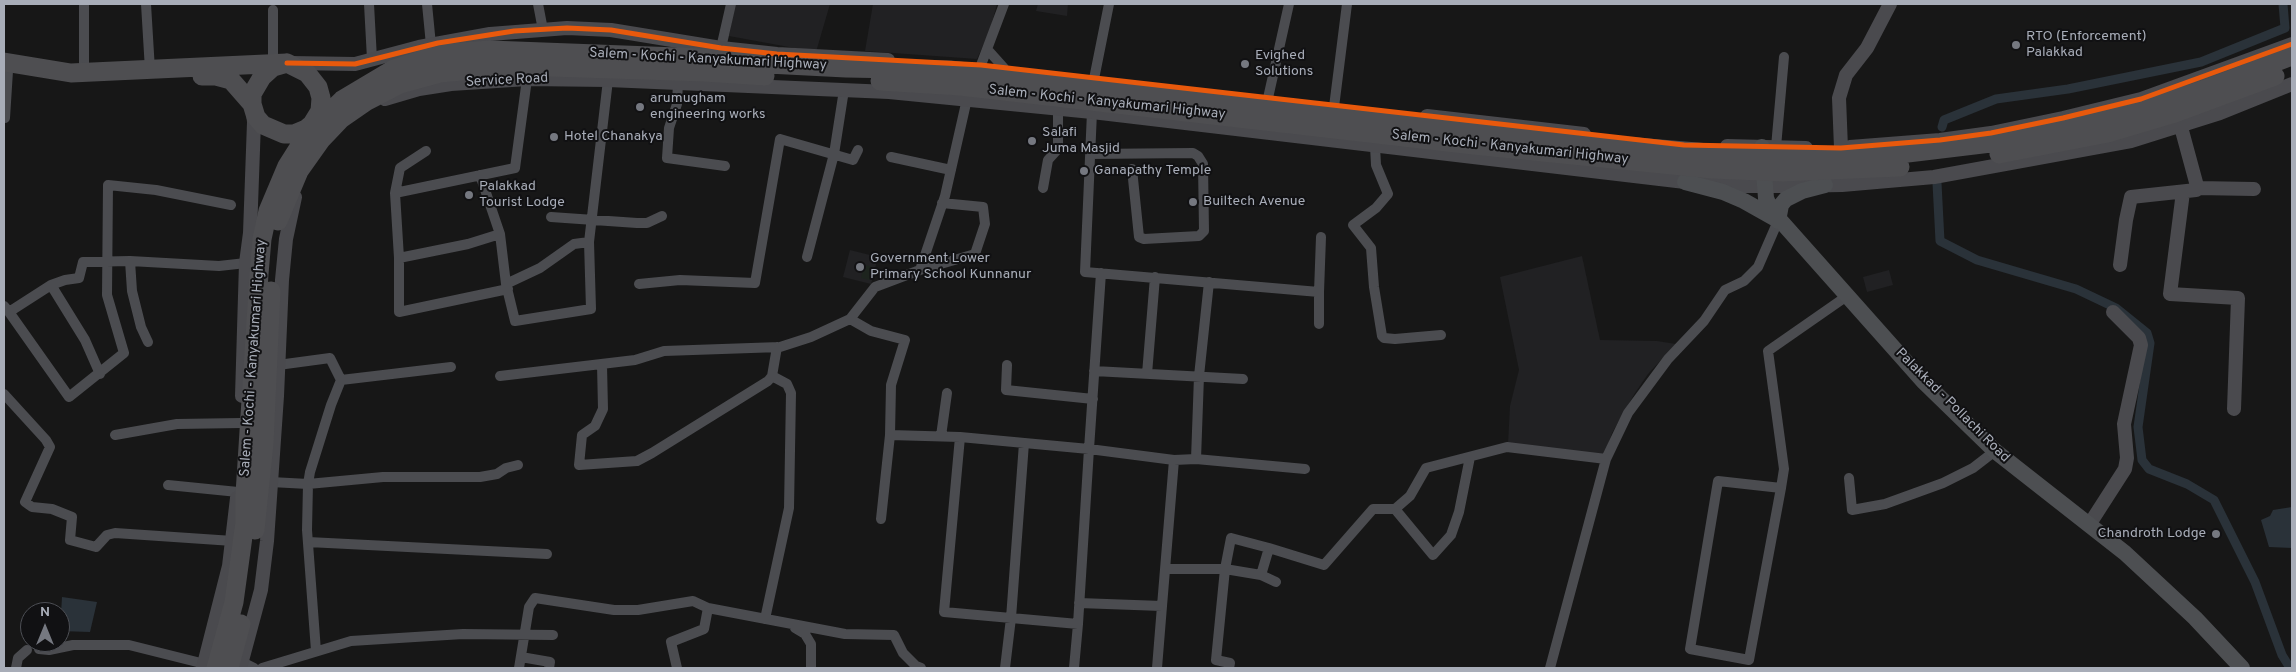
<!DOCTYPE html>
<html>
<head>
<meta charset="utf-8">
<style>
	body { margin:0 }
	#map { position:relative; width:2296px; height:672px; overflow:hidden; background:#171717; font-family:Overpass,sans-serif }
	canvas { display:block }
	.frame { position:absolute; inset:0; border:5px solid #a8adb8; pointer-events:none }
	.north { position:absolute; left:20px; top:602px; width:50px; height:50px; box-sizing:border-box; background:#111113; border:1px solid #4d4f55; border-radius:50%; rotate:0deg; font-size:14px; font-weight:700; line-height:20px; text-align:center; color:#a8adb8 }
	.north::after { content:''; display:block; margin:auto; width:18px; height:22px; background:#757880; clip-path:polygon(50% 0,100% 100%,50% 72%,0 100%) }
</style>
</head>
<body>
<div id="map">
<canvas width="2296" height="672"></canvas>
<div class="frame"></div>
<div class="north">N</div>
</div>
<script>
const ctx = document.querySelector('canvas').getContext('2d');
ctx.lineJoin = 'round';
function paint(path, color) { ctx.fillStyle = color; ctx.fill(path, 'evenodd'); }
const poly = rows => new Path2D(rows.map(r => 'M' + r).join(''));
function trace(path, color, width, dash) { ctx.strokeStyle = color; ctx.lineWidth = width; ctx.lineCap = dash ? 'butt' : 'round'; ctx.setLineDash(dash || []); ctx.stroke(path); }
function label(font, color, halo, rows, align = 'center') {
  ctx.font = font + ' Overpass,sans-serif'; ctx.lineWidth = 4; ctx.setLineDash([]); ctx.textBaseline = 'middle'; ctx.strokeStyle = halo; ctx.fillStyle = color; for (const [text, x, y, turn = 0] of rows) {
    ctx.save(); ctx.translate(x, y); ctx.rotate((+turn || 0) * Math.PI / 180); ctx.textAlign = isNaN(turn) ? turn : align; if (halo) ctx.strokeText(text, 0, 0); ctx.fillText(text, 0, 0); ctx.restore();
  }
}
paint(poly([
	[735,4,830,4,816,52,729,36],
	[873,4,997,4,990,30,977,59,865,51],
	[1038,4,1068,4,1067,16,1036,11],
	[850,250,878,257,871,284,843,277],
	[1582,256,1600,340,1657,341,1676,344,1648,374,1635,393,1612,433,1604,456,1508,444,1510,406,1519,370,1500,277],
	[1889,270,1893,285,1867,292,1863,277]
]), '#212123');
paint(poly([
	[864,265,873,267,870,280,861,278]
]), '#1d241e');
paint(poly([
	[2292,507,2292,548,2269,547,2261,520,2270,516,2273,510],
	[62,597,97,602,90,632,60,631]
]), '#2a3239');
trace(poly([
	[1942,127,1944,120,1996,99,2068,89,2201,62,2285,28,2283,4],
	[1937,183,1940,241,1977,260,2076,289,2116,308,2147,333,2150,343,2138,427,2142,460,2149,469,2187,484,2214,500,2255,582,2282,655,2290,668]
]), '#2a3239', 9);
trace(poly([
	[146,4,150,70],
	[369,4,372,59],
	[427,4,431,45],
	[538,4,543,30],
	[721,48,731,4],
	[987,49,1004,68],
	[273,63,273,10],
	[981,65,1004,4],
	[84,73,84,4],
	[1094,79,1109,4],
	[678,82,677,104,669,128,667,158,725,166],
	[1268,98,1289,4],
	[1334,107,1347,4],
	[1092,112,1085,272,1319,292,1321,237],
	[5,118,8,71],
	[1375,146,1376,165,1388,194,1376,208,1353,225,1371,248,1374,287,1382,336,1384,338,1395,339,1441,335],
	[1776,147,1784,57],
	[426,151,400,168,395,193,399,258,468,244,500,234],
	[1090,154,1193,153,1198,156,1203,164,1204,231,1199,236,1144,239,1139,237,1132,169],
	[891,157,951,170],
	[480,175,500,234,506,284,515,321,591,309,589,242,608,80],
	[1043,188,1048,160,1058,149,1058,108],
	[395,193,515,168,527,79],
	[551,217,637,223,647,223,662,216],
	[807,257,834,154,844,90],
	[399,258,399,312,508,289],
	[130,261,219,266,246,263],
	[920,270,975,254,985,224,983,207,942,203],
	[506,284,540,268,574,244,589,242],
	[639,284,680,280,755,283,780,139,853,160,858,150],
	[51,285,85,340,100,374],
	[4,306,9,312,51,285,65,280,79,278,83,262,130,261,132,291,141,327,148,342],
	[9,312,69,397,124,353,107,295,108,185,156,190,231,205],
	[850,319,871,331,905,340,891,385,890,435],
	[1319,324,1319,292],
	[278,365,330,358,341,380,331,405,310,472,308,484,307,530,316,651],
	[602,365,603,409,595,426,582,435,579,465,637,461,652,453,768,381,772,376,777,347],
	[1007,365,1006,390,1093,399],
	[1094,371,1243,379],
	[1147,374,1155,277],
	[500,376,635,360,664,351,780,347,811,337,850,319,875,287,920,270,945,196,967,99],
	[341,380,451,367],
	[4,394,46,440,50,447,25,502,32,507,52,509,72,517,70,540,96,547,107,535,115,533,233,541],
	[115,435,177,424,241,423],
	[941,436,947,393],
	[1196,459,1305,469],
	[1174,460,1196,459,1199,376,1209,282],
	[1849,478,1852,510,1885,504,1943,483,1973,468,1995,451],
	[271,482,308,484,383,477,480,477,497,474,506,468,518,465],
	[168,485,238,492],
	[1781,488,1718,481,1690,649,1749,660,1751,649,1781,488,1784,469,1768,351,1847,296],
	[1395,509,1433,555,1451,535,1459,512,1470,457],
	[881,519,890,435,960,437],
	[308,542,547,554],
	[1165,569,1225,569,1261,575,1269,548,1324,565,1373,509,1395,509,1410,496,1426,468,1507,447,1606,459],
	[1261,575,1276,582],
	[1079,603,1162,606,1174,460,1089,449,960,437,944,612,1078,624,1089,449,1101,273],
	[765,619,789,508,791,393,787,384,772,376],
	[795,628,805,634,811,644,811,668],
	[39,649,49,650,73,645,129,645,205,664],
	[521,657,550,662,549,668],
	[242,662,254,668],
	[16,668,18,658,27,650],
	[262,668,351,641,463,634,553,635],
	[519,668,529,607,535,598,614,610,638,610,693,601,708,608],
	[677,668,671,642,704,629,708,608,845,634,894,635,903,653,916,666,921,668],
	[1005,668,1011,618,1024,443],
	[1074,668,1078,624],
	[1157,668,1162,606],
	[1229,668,1230,663,1216,660,1225,569,1231,538,1269,548],
	[1550,668,1606,459,1628,413,1668,359,1704,321,1725,290,1744,281,1758,267,1778,221]
]), '#4b4c50', 10);
trace(poly([
	[290,63,355,64,419,47,490,34,567,28,611,30,721,48,777,54,888,60],
	[385,99,419,89,451,84,527,79,608,80,889,92,1092,112,1685,182,1736,186,1787,186,1842,185,1934,177,2131,141,2220,113,2292,84],
	[1427,116,1584,134],
	[1727,146,1806,148],
	[1850,147,1940,140,1991,133,2063,118,2141,99,2292,44],
	[1841,148,1839,98,1846,75,1867,48,1890,4],
	[2197,188,2254,189],
	[2183,192,2170,294,2238,298,2234,409],
	[2120,265,2126,220,2131,197,2196,190,2197,186,2181,127],
	[242,396,246,263,250,233,254,122,253,111],
	[2089,525,2125,469,2127,458,2124,424,2141,345,2139,338,2113,312],
	[203,668,229,566,237,498],
	[240,668,261,590,267,541,277,396,282,280,286,239,295,197]
]), '#4a4a4e', 14);
trace(poly([
	[1762,147,1766,198,1771,210,1923,381,1995,451,2125,553,2195,618,2242,668],
	[1685,182,1723,192,1744,201,1776,219],
	[1778,221,1781,205,1786,199,1802,191,1825,185]
]), '#4d4f52', 16);
trace(poly([
	[4,62,71,73,287,63,307,73,318,87,321,98,320,111,312,124,306,129,294,134,284,134,263,125,256,117,252,104,252,94,262,77,273,67,287,63],
	[202,76,216,76,231,80,252,104],
	[880,81,960,86,1473,145,1712,169,1783,172,1900,167],
	[1999,154,2108,133,2172,114,2275,76],
	[278,221,299,171,321,140,341,119,367,101,400,84,440,73,518,66,704,72,765,76],
	[255,530,264,444,271,291],
	[216,668,234,602,245,522,245,494,259,274,262,239,268,211,287,166,299,147,315,126,342,100,394,69,424,59,450,53,490,50,704,58,768,64,846,68,950,70,1562,141,1746,156,1782,157,1891,155,1999,142,2125,115,2206,89,2292,56],
	[229,668,241,624]
]), '#4e4e51', 19);
trace(poly([
	[287,63,355,64,438,43,514,31,567,28,611,30,721,48,777,54,981,65,1684,145,1841,148,1940,140,1991,133,2063,118,2141,99,2292,44]
]), '#e8590c', 5);
for (const [x, y, r, color] of [
	[2016,45,5,"#757880"],
	[1245,64,5,"#757880"],
	[640,107,5,"#757880"],
	[554,137,5,"#757880"],
	[1032,141,5,"#757880"],
	[1084,171,5,"#757880"],
	[469,195,5,"#757880"],
	[1193,202,5,"#757880"],
	[860,267,5,"#757880"],
	[2216,534,5,"#757880"]
]) { const dot = new Path2D(); dot.arc(x, y, r, 0, 2 * Math.PI); ctx.fillStyle = color; ctx.fill(dot); trace(dot, '#111113', 2); }
label('14px', '#a8adb8', '#111113', [
	["RTO (Enforcement)",2026,37],
	["Palakkad",2026,53],
	["Evighed",1255,56],
	["Solutions",1255,72],
	["arumugham",650,99],
	["engineering works",650,115],
	["Salafi",1042,133],
	["Juma Masjid",1042,149],
	["Hotel Chanakya",564,137],
	["Ganapathy Temple",1094,171],
	["Palakkad",479,187],
	["Tourist Lodge",479,203],
	["Builtech Avenue",1203,202],
	["Government Lower",870,259],
	["Primary School Kunnanur",870,275],
	["Chandroth Lodge",2206,534,"right"]
], 'left');
label('14px', '#a8adb8', '#111113', [
	["Salem - Kochi - Kanyakumari Highway",708,60,3],
	["Service Road",507,81,-3],
	["Salem - Kochi - Kanyakumari Highway",1107,103,6],
	["Salem - Kochi - Kanyakumari Highway",1510,148,6],
	["Salem - Kochi - Kanyakumari Highway",254,358,-86],
	["Palakkad - Pollachi Road",1952,406,45]
]);
</script>
</body>
</html>
